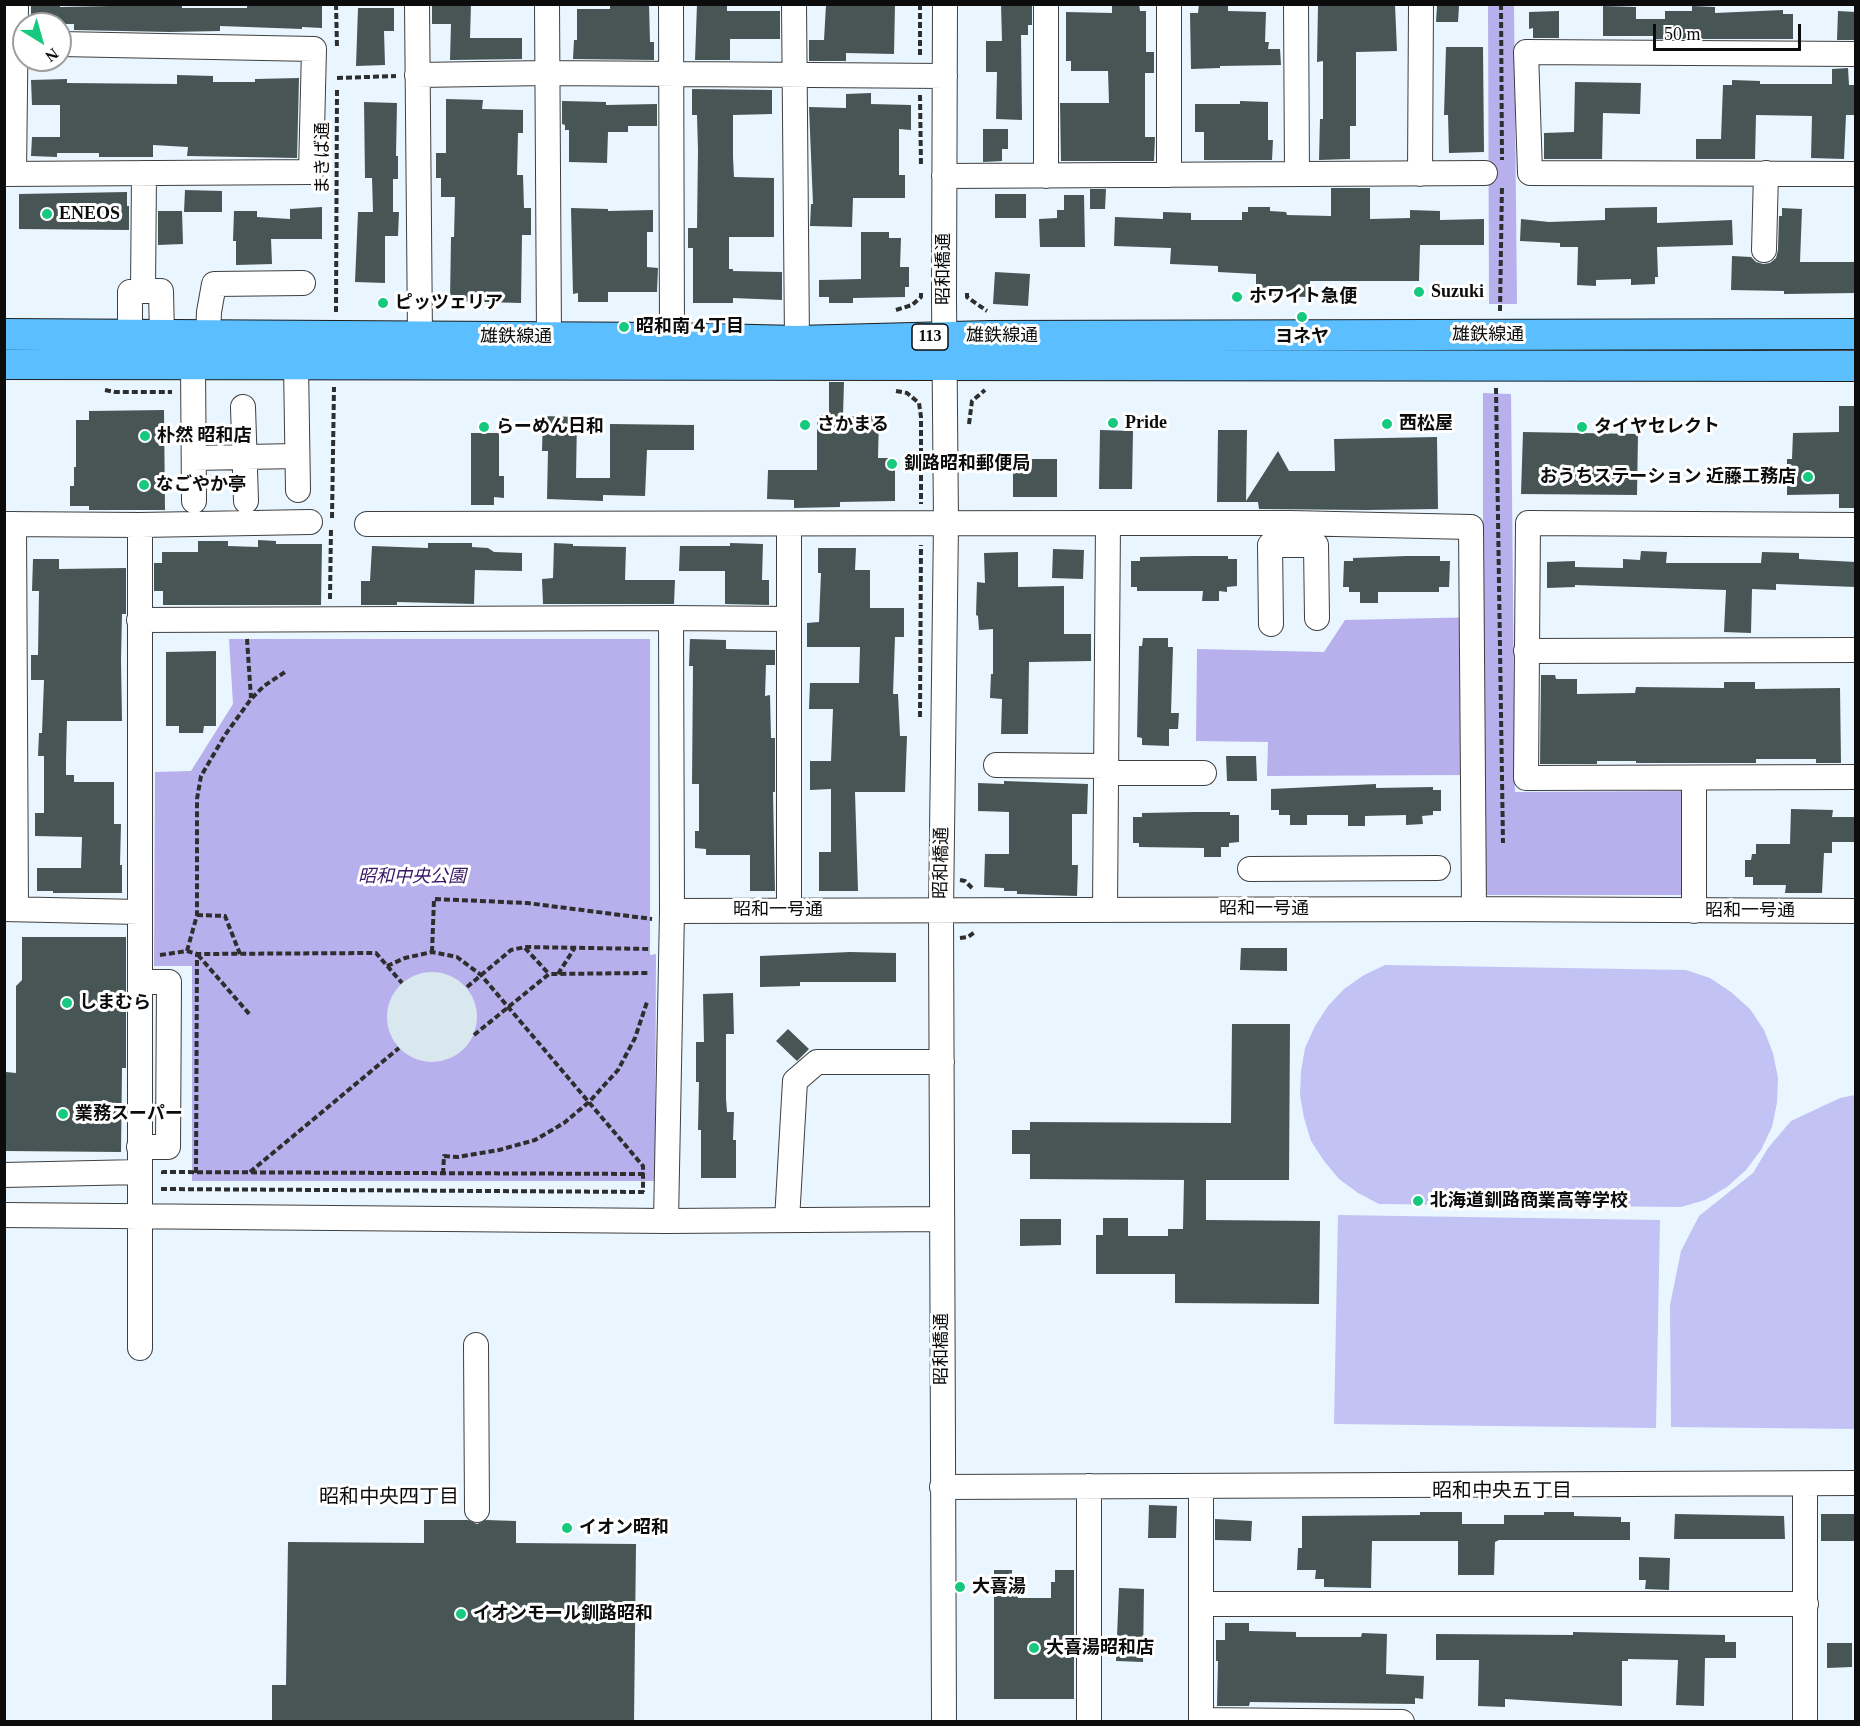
<!DOCTYPE html>
<html>
<head>
<meta charset="utf-8">
<style>
	body { margin:0 }
	#map { position:relative; width:1860px; height:1726px; overflow:hidden; background:#eaf6ff; font-family:"Times New Roman",serif }
	canvas { display:block }
	.frame { position:absolute; inset:0; border:6px solid #0c0c0c; pointer-events:none }
	.north { position:absolute; left:12px; top:12px; width:60px; height:60px; box-sizing:border-box; background:#fff; border:2px solid #9e9e9e; border-radius:50%; rotate:143deg; font-size:16px; font-weight:700; line-height:24px; text-align:center; color:#0c0c0c }
	.north::after { content:''; display:block; margin:auto; width:21px; height:27px; background:#16c97f; clip-path:polygon(50% 0,100% 100%,50% 72%,0 100%) }
	.scale { position:absolute; left:1653px; top:24px; width:148px; height:27px; box-sizing:border-box; border:3px solid #0c0c0c; border-top:0; padding-left:8px; font-size:18px; line-height:21px; white-space:nowrap; color:#0c0c0c; -webkit-text-stroke:4px #fff; paint-order:stroke }
</style>
</head>
<body>
<div id="map">
<canvas width="1860" height="1726"></canvas>
<div class="frame"></div>
<div class="north">N</div>
<div class="scale">50 m</div>
</div>
<script>
const ctx = document.querySelector('canvas').getContext('2d');
ctx.lineJoin = 'round';
function paint(path, color) { ctx.fillStyle = color; ctx.fill(path, 'evenodd'); }
const poly = rows => new Path2D(rows.map(r => 'M' + r).join(''));
function trace(path, color, width, dash) { ctx.strokeStyle = color; ctx.lineWidth = width; ctx.lineCap = dash ? 'butt' : 'round'; ctx.setLineDash(dash || []); ctx.stroke(path); }
function label(font, color, halo, rows, align = 'center') {
  ctx.font = font + ' "Times New Roman","Noto Sans JP",serif'; ctx.lineWidth = 6; ctx.setLineDash([]); ctx.textBaseline = 'middle'; ctx.strokeStyle = halo; ctx.fillStyle = color; for (const [text, x, y, turn = 0] of rows) {
    ctx.save(); ctx.translate(x, y); ctx.rotate((+turn || 0) * Math.PI / 180); ctx.textAlign = isNaN(turn) ? turn : align; if (halo) ctx.strokeText(text, 0, 0); ctx.fillText(text, 0, 0); ctx.restore();
  }
}
paint(poly([
	[1488,5,1514,5,1517,304,1489,304],
	[1483,393,1511,394,1515,792,1685,791,1682,895,1463,895,1462,775,1267,776,1268,742,1196,741,1197,649,1324,652,1345,620,1483,617],
	[229,639,650,639,650,955,656,954,655,1181,192,1181,192,966,154,966,155,772,191,771,233,704]
]), '#b7b0ed');
paint(poly([
	[1385,965,1686,970,1710,978,1731,992,1750,1009,1764,1030,1773,1053,1778,1078,1777,1103,1772,1127,1761,1150,1746,1170,1727,1187,1705,1200,1681,1207,1379,1204,1358,1193,1339,1179,1324,1161,1311,1141,1304,1118,1300,1095,1301,1071,1305,1048,1315,1026,1328,1006,1344,989,1364,975],
	[1855,1095,1855,1429,1671,1427,1670,1305,1681,1251,1699,1216,1753,1173,1768,1148,1791,1121,1840,1098],
	[1338,1215,1660,1220,1656,1428,1334,1424]
]), '#c2c3f4');
paint(poly([
	'387 1017a45 45 0 1 1 90 0a45 45 0 1 1-90 0Z'
]), '#d9e7ef');
paint(poly([
	[31,4,60,4,60,7,110,6,110,4,182,4,182,8,247,8,247,4,322,4,322,28,302,27,302,29,220,26,220,31,170,32,74,30,74,24,31,24],
	[432,4,471,4,470,38,522,38,522,59,450,60,451,24,432,24],
	[610,4,649,4,650,42,654,42,654,60,573,59,574,40,577,40,577,9,610,9],
	[697,4,727,4,727,11,780,11,780,39,730,39,730,60,695,60],
	[869,4,895,4,894,54,846,53,846,61,809,61,809,40,824,40,826,5,869,6],
	[1001,4,1032,4,1032,25,1028,25,1028,35,1021,35,1022,120,996,119,997,72,986,72,986,41,1002,41],
	[1112,4,1139,4,1140,11,1146,11,1146,52,1154,52,1154,73,1145,73,1145,137,1155,137,1154,161,1061,161,1060,103,1109,103,1108,71,1071,71,1071,61,1066,61,1066,12,1112,13],
	[1199,4,1228,4,1228,11,1266,12,1265,42,1269,42,1268,49,1280,49,1281,65,1220,66,1220,68,1191,69,1190,13,1198,13],
	[1318,4,1395,4,1397,51,1356,52,1356,126,1350,126,1350,159,1319,160,1320,119,1323,119,1323,61,1317,62],
	[1437,6,1459,6,1458,22,1436,22],
	[1603,6,1636,7,1636,19,1665,19,1665,11,1692,11,1692,6,1715,7,1715,13,1783,10,1783,14,1793,14,1793,39,1655,39,1655,36,1603,36],
	[358,8,394,8,394,31,384,31,385,65,356,66],
	[1559,11,1559,38,1533,38,1533,28,1529,29,1529,12],
	[1838,11,1856,12,1856,40,1837,40],
	[1446,47,1483,47,1484,152,1449,153,1448,115,1444,115],
	[1848,68,1849,85,1856,85,1856,115,1846,115,1844,159,1811,158,1812,116,1756,115,1755,159,1696,159,1696,139,1721,139,1723,85,1732,85,1732,80,1760,81,1760,84,1832,84,1832,69],
	[177,75,213,76,213,82,255,82,255,79,299,78,297,158,187,156,188,147,153,145,153,157,99,157,99,153,57,153,57,157,31,156,32,137,60,137,60,105,32,105,31,80,67,79,67,83,177,84],
	[1575,82,1641,83,1640,114,1603,113,1602,159,1544,159,1544,133,1574,132],
	[692,89,772,90,772,114,733,115,733,157,734,177,774,178,774,237,729,237,729,269,733,269,733,271,782,272,782,300,733,298,733,303,693,303,693,248,688,248,688,228,697,228,698,150,697,115,692,115],
	[871,93,871,104,911,105,911,130,899,129,899,175,905,175,905,198,853,198,852,227,810,226,811,204,813,204,809,107,846,108,846,94],
	[446,99,483,100,482,109,523,110,523,133,518,133,517,175,523,175,524,208,531,208,531,235,522,235,521,303,450,301,451,237,454,237,455,197,441,197,441,178,436,178,436,153,446,153],
	[562,101,606,102,606,105,657,104,657,126,628,126,628,132,608,132,607,163,569,162,569,130,565,130,565,125,562,124],
	[1240,101,1268,102,1268,140,1273,140,1272,160,1204,160,1204,132,1195,132,1195,104,1240,104],
	[364,102,397,103,396,156,398,156,398,179,393,179,393,212,399,212,398,236,385,236,385,283,355,282,358,212,373,212,372,178,365,178],
	[983,129,1008,129,1008,149,1002,149,1002,161,983,162],
	[1331,188,1370,188,1370,219,1410,218,1410,210,1440,211,1440,220,1484,219,1484,245,1420,245,1419,281,1310,281,1310,297,1256,296,1256,274,1218,272,1218,266,1170,264,1171,248,1114,246,1115,217,1163,219,1163,212,1191,213,1191,220,1242,220,1242,212,1248,212,1248,207,1270,207,1270,211,1286,212,1287,215,1331,216],
	[1090,189,1106,189,1105,209,1090,209],
	[185,190,222,191,222,212,184,212],
	[127,192,127,206,129,206,129,230,19,229,19,194],
	[995,194,1026,194,1026,218,995,218],
	[1064,195,1084,195,1085,247,1040,247,1039,219,1057,218,1057,210,1064,210],
	[322,207,322,239,271,239,272,264,236,265,236,241,233,241,234,211,257,211,257,217,290,219,290,209],
	[1657,207,1657,223,1732,220,1733,245,1657,247,1658,277,1655,277,1655,284,1631,285,1631,279,1596,280,1596,286,1577,285,1578,247,1560,247,1560,243,1520,241,1521,219,1549,222,1605,220,1605,208],
	[571,208,608,209,608,211,653,210,653,232,647,232,647,267,658,268,657,292,608,292,608,302,578,302,578,293,573,294],
	[1782,208,1802,209,1800,262,1856,262,1856,293,1784,294,1784,291,1731,290,1732,256,1751,257,1756,262,1763,264,1770,263,1776,258,1778,250,1779,216,1782,216],
	[158,211,182,211,183,244,158,245],
	[861,232,889,232,889,238,901,238,900,267,909,267,909,287,905,287,905,297,853,298,853,303,829,303,829,297,819,297,819,280,861,279],
	[995,272,1030,274,1028,306,993,304],
	[829,382,844,382,843,416,879,416,878,458,895,458,895,501,840,502,840,507,794,508,794,500,767,499,768,470,817,470,817,415,829,415],
	[1839,406,1856,406,1856,508,1839,508,1839,494,1787,495,1787,459,1792,459,1793,433,1839,432],
	[164,410,165,510,89,510,89,506,70,506,70,486,74,486,74,467,76,467,76,420,89,420,89,411],
	[543,416,577,417,576,478,610,478,610,424,694,425,694,450,647,450,645,496,603,495,603,501,547,499,548,451,542,451],
	[1100,430,1133,431,1132,489,1099,489],
	[1218,430,1247,430,1246,501,1278,451,1289,471,1335,471,1334,439,1437,437,1438,509,1366,510,1259,509,1258,502,1217,502],
	[1523,432,1638,434,1637,495,1521,494],
	[471,433,499,433,499,476,504,476,504,498,494,497,494,505,471,505],
	[1013,459,1057,459,1057,497,1013,497],
	[258,540,276,541,276,544,322,544,321,605,163,605,163,591,154,591,154,563,162,563,162,552,198,552,198,541,228,541,228,546,258,547],
	[428,543,472,543,472,547,488,548,494,552,522,553,522,571,475,570,474,604,397,602,397,605,361,605,361,581,370,581,372,546,428,548],
	[554,543,573,544,573,546,626,547,625,580,675,580,674,604,543,604,542,579,553,578],
	[730,543,763,544,762,580,769,580,769,605,725,604,725,571,679,571,680,546,730,546],
	[818,548,856,548,855,570,870,570,870,608,904,608,904,637,895,637,893,694,898,694,900,736,907,736,905,792,855,792,858,891,819,891,819,852,831,852,831,789,810,790,810,761,831,761,833,709,809,709,810,683,859,683,860,647,807,647,807,623,819,622,821,573,818,573],
	[1053,549,1084,550,1083,579,1052,578],
	[1641,551,1667,552,1666,563,1761,563,1762,552,1799,553,1799,559,1856,562,1856,587,1776,584,1776,590,1752,589,1751,633,1724,632,1726,590,1575,585,1575,587,1547,588,1547,562,1575,561,1575,567,1623,568,1623,559,1640,560],
	[1018,552,1018,587,1064,586,1064,634,1091,634,1091,661,1029,662,1028,734,1001,734,1002,699,990,698,991,674,993,674,993,629,979,630,978,616,976,615,977,582,985,583,984,553],
	[1193,556,1228,556,1228,559,1237,559,1237,586,1227,587,1227,592,1219,591,1219,601,1202,601,1203,591,1137,591,1137,587,1131,587,1131,561,1140,561,1140,557],
	[1406,556,1440,556,1440,561,1450,561,1449,587,1439,587,1439,592,1378,592,1378,603,1360,603,1360,592,1349,592,1349,587,1343,587,1344,561,1353,561,1353,558],
	[33,559,59,559,59,569,126,568,126,614,122,614,121,660,122,721,67,721,66,761,66,775,74,775,74,782,114,782,114,824,121,824,120,865,122,865,122,893,53,893,53,891,37,891,37,868,81,868,82,837,35,836,35,813,44,813,44,756,38,756,39,733,42,733,44,680,31,680,31,655,38,655,39,591,32,591],
	[1143,638,1168,638,1168,647,1173,647,1171,713,1179,713,1178,729,1169,729,1169,746,1142,745,1142,738,1137,737,1139,646,1142,646],
	[690,639,726,640,726,649,775,650,775,665,766,665,765,696,770,695,771,738,775,738,775,792,773,792,775,891,750,891,750,855,706,855,706,849,695,848,695,831,699,831,699,784,692,784,693,666,689,666],
	[216,651,216,726,204,726,203,733,179,733,179,726,166,726,166,652],
	[1541,675,1555,675,1556,679,1577,679,1577,694,1635,693,1636,687,1724,688,1724,682,1755,682,1755,689,1840,688,1841,763,1816,763,1816,759,1756,759,1756,763,1636,763,1636,761,1597,761,1597,764,1540,764],
	[1226,756,1256,756,1257,781,1227,781],
	[1004,781,1088,784,1087,814,1072,814,1072,865,1078,865,1077,896,1017,894,1017,891,1004,891,1004,888,984,887,985,854,1009,854,1009,812,978,811,978,783,1004,784],
	[1376,784,1376,788,1433,787,1433,790,1441,790,1441,811,1433,811,1433,815,1422,816,1423,824,1406,825,1406,815,1365,816,1365,826,1348,826,1348,815,1307,815,1307,825,1290,825,1290,815,1279,815,1279,810,1271,810,1271,789],
	[1791,809,1833,810,1832,817,1856,817,1856,842,1832,842,1832,853,1824,853,1822,893,1785,893,1786,885,1753,885,1753,877,1745,877,1745,860,1751,860,1752,854,1756,854,1756,844,1790,844],
	[1195,812,1230,812,1230,815,1239,815,1239,842,1229,843,1229,847,1221,847,1221,857,1204,857,1204,848,1139,847,1139,843,1133,843,1133,817,1142,817,1142,813],
	[22,937,126,937,126,1068,122,1068,121,1152,6,1151,4,1100,6,1072,16,1073,16,986,22,980],
	[1241,948,1287,948,1287,971,1240,970],
	[850,952,896,953,896,982,800,982,800,986,760,987,760,956],
	[733,993,734,1034,726,1034,726,1099,727,1112,734,1112,733,1140,736,1140,736,1178,701,1178,701,1130,698,1130,699,1082,696,1082,696,1042,704,1042,703,994],
	[1232,1024,1290,1024,1289,1180,1206,1180,1206,1220,1320,1221,1319,1304,1175,1303,1175,1274,1096,1274,1096,1235,1103,1235,1103,1218,1128,1218,1128,1236,1168,1236,1168,1229,1183,1229,1184,1180,1030,1179,1030,1154,1012,1154,1012,1130,1030,1130,1030,1122,1231,1123],
	[788,1029,809,1049,797,1061,776,1041],
	[1020,1219,1061,1219,1061,1245,1020,1246],
	[1149,1505,1177,1506,1176,1538,1148,1538],
	[1420,1512,1462,1512,1462,1524,1504,1524,1504,1515,1544,1515,1544,1512,1574,1512,1574,1516,1621,1517,1621,1522,1630,1522,1630,1540,1499,1540,1495,1542,1494,1575,1458,1575,1458,1541,1372,1541,1371,1588,1324,1587,1324,1579,1315,1579,1316,1570,1297,1570,1298,1548,1302,1548,1302,1516,1420,1515],
	[1675,1514,1784,1516,1785,1539,1674,1539],
	[1821,1514,1856,1514,1856,1541,1821,1541],
	[1215,1519,1252,1521,1251,1541,1215,1540],
	[424,1520,468,1520,477,1524,486,1520,516,1521,516,1543,636,1544,634,1722,272,1722,272,1685,286,1685,288,1542,424,1543],
	[1639,1557,1670,1558,1669,1590,1645,1589,1646,1580,1639,1580],
	[994,1570,1012,1570,1012,1580,1017,1580,1018,1598,1051,1598,1051,1582,1055,1582,1055,1570,1074,1570,1074,1699,994,1699],
	[1119,1588,1144,1589,1143,1662,1116,1661],
	[1225,1623,1249,1623,1249,1631,1296,1632,1296,1637,1361,1637,1362,1633,1387,1634,1386,1674,1424,1676,1423,1699,1415,1698,1415,1704,1250,1702,1249,1706,1217,1706,1218,1661,1216,1661,1216,1640,1225,1640],
	[1573,1632,1725,1635,1725,1642,1736,1642,1736,1658,1705,1658,1704,1706,1676,1705,1678,1660,1628,1659,1628,1661,1622,1661,1622,1706,1505,1699,1505,1707,1478,1706,1479,1660,1436,1660,1436,1634,1573,1635],
	[1827,1643,1852,1643,1852,1667,1827,1668]
]), '#475555');
const minor = poly([
	[417,4,420,336],
	[547,4,549,338],
	[671,4,672,338],
	[794,4,797,341],
	[1046,4,1046,176],
	[1296,4,1297,174],
	[1856,54,1526,52,1530,173,1856,174],
	[417,75,547,73,945,76],
	[4,174,311,172,314,49,60,44],
	[14,174,16,4],
	[1420,174,1421,4],
	[1169,175,1169,4],
	[944,176,1485,173],
	[1764,250,1766,173],
	[143,291,161,291,162,336],
	[130,335,130,292,143,291,144,173],
	[208,336,209,312,214,284,303,283],
	[193,364,194,501],
	[296,365,298,490],
	[243,407,246,501],
	[194,458,297,456],
	[4,524,140,525,310,522],
	[14,524,16,909],
	[367,524,1108,523,1290,523,1471,527,1474,909],
	[140,525,140,1348],
	[789,525,789,909],
	[1856,525,1528,523,1526,778,1856,777],
	[139,620,671,618,789,619],
	[1271,624,1270,545,1316,545,1317,618],
	[1526,651,1856,650],
	[996,765,1107,766],
	[1107,773,1204,773],
	[1250,869,1438,868],
	[4,909,139,912],
	[1105,910,1108,523],
	[672,911,1474,909,1856,911],
	[1694,911,1694,778],
	[139,1147,168,1147,169,982,140,982],
	[4,1175,139,1172],
	[4,1215,666,1221,942,1219],
	[787,1220,795,1081,817,1062,942,1062],
	[666,1221,672,911,671,618],
	[476,1345,477,1510],
	[1805,1484,1805,1722],
	[1201,1486,1201,1722],
	[942,1487,1856,1483],
	[1202,1604,1806,1604],
	[1201,1720,1402,1722],
	[944,1722,941,911,946,524,944,297,945,4],
	[1089,1722,1089,1486]
]);
const major = poly([
	[4,334,672,338,797,341,990,336,1856,334],
	[4,364,1856,366]
]);
trace(minor, '#3f3f3f', 26);
trace(major, '#1d1d1d', 32);
trace(poly([
	[336,4,337,47],
	[1501,4,1502,160],
	[920,55,920,4],
	[337,78,396,76],
	[920,95,921,166],
	[967,293,967,297,987,311],
	[896,310,912,305,921,297,921,293],
	[1500,311,1502,185],
	[336,312,337,90],
	[1496,388,1503,843],
	[105,390,115,392,172,392],
	[896,391,907,393,919,403,921,417,921,504],
	[969,424,972,401,985,390],
	[332,518,334,387],
	[330,599,331,528],
	[247,639,251,698],
	[920,717,921,545],
	[960,880,965,881,973,889],
	[197,915,225,916,240,954],
	[960,938,968,937,975,932],
	[525,948,549,974],
	[187,951,197,915,197,799,201,776,225,735,251,699,264,686,285,672],
	[432,952,434,899,527,903,652,919],
	[160,955,187,951,197,954,376,953,402,983],
	[198,955,251,1016],
	[387,966,405,958,432,952,457,957,481,975,643,1166,643,1192],
	[558,974,574,949],
	[467,987,511,950,525,947,650,949],
	[474,1035,549,974,648,973],
	[250,1172,399,1048],
	[196,1173,197,954],
	[163,1174,163,1172,645,1174],
	[443,1174,444,1156,458,1157,499,1150,535,1140,564,1123,589,1102,618,1070,635,1038,647,1002],
	[161,1189,646,1192]
]), '#2e2e2e', 4, [6, 3]);
trace(minor, '#fff', 24);
trace(major, '#5abeff', 30);
for (const [x, y, r, color] of [
	[47,214,6,"#16c97f"],
	[1419,292,6,"#16c97f"],
	[1237,297,6,"#16c97f"],
	[383,303,6,"#16c97f"],
	[1302,317,6,"#16c97f"],
	[624,327,6,"#16c97f"],
	[1113,423,6,"#16c97f"],
	[1387,424,6,"#16c97f"],
	[805,425,6,"#16c97f"],
	[484,427,6,"#16c97f"],
	[1582,427,6,"#16c97f"],
	[145,436,6,"#16c97f"],
	[892,464,6,"#16c97f"],
	[1808,477,6,"#16c97f"],
	[144,485,6,"#16c97f"],
	[67,1003,6,"#16c97f"],
	[63,1114,6,"#16c97f"],
	[1418,1201,6,"#16c97f"],
	[567,1528,6,"#16c97f"],
	[960,1587,6,"#16c97f"],
	[461,1614,6,"#16c97f"],
	[1034,1648,6,"#16c97f"]
]) { const dot = new Path2D(); dot.arc(x, y, r, 0, 2 * Math.PI); ctx.fillStyle = color; ctx.fill(dot); trace(dot, '#fff', 2); }
for (const [x, y, w] of [
	[930,337,36]
]) { const box = new Path2D(); box.roundRect(x - w / 2, y - 13, w, 26, 4.5); ctx.fillStyle = '#fff'; ctx.fill(box); trace(box, '#0c0c0c', 1.5); }
label('bold 16px', '#0c0c0c', null, [
	["113",930,337]
]);
label('18px', '#0c0c0c', '#fff', [
	["まきば通",323,158,-90],
	["昭和橋通",944,269,-90],
	["雄鉄線通",1488,335],
	["雄鉄線通",1002,336],
	["雄鉄線通",516,337],
	["昭和橋通",942,863,-89],
	["昭和一号通",1264,909],
	["昭和一号通",778,910],
	["昭和一号通",1750,911],
	["昭和橋通",942,1349,-90]
]);
label('bold 18px', '#0c0c0c', '#fff', [
	["ENEOS",59,214],
	["Suzuki",1431,292],
	["ホワイト急便",1249,297],
	["ピッツェリア",395,303],
	["昭和南４丁目",636,327],
	["ヨネヤ",1302,337,"center"],
	["Pride",1125,423],
	["西松屋",1399,424],
	["さかまる",817,425],
	["らーめん日和",496,427],
	["タイヤセレクト",1594,427],
	["朴然 昭和店",157,436],
	["釧路昭和郵便局",904,464],
	["おうちステーション 近藤工務店",1796,477,"right"],
	["なごやか亭",156,485],
	["しまむら",79,1003],
	["業務スーパー",75,1114],
	["北海道釧路商業高等学校",1430,1201],
	["イオン昭和",579,1528],
	["大喜湯",972,1587],
	["イオンモール釧路昭和",473,1614],
	["大喜湯昭和店",1046,1648]
], 'left');
label('italic 18px', '#3a1669', '#fff', [
	["昭和中央公園",412,877]
]);
label('20px', '#0c0c0c', '#fff', [
	["昭和中央五丁目",1502,1492],
	["昭和中央四丁目",389,1498]
]);
</script>
</body>
</html>
